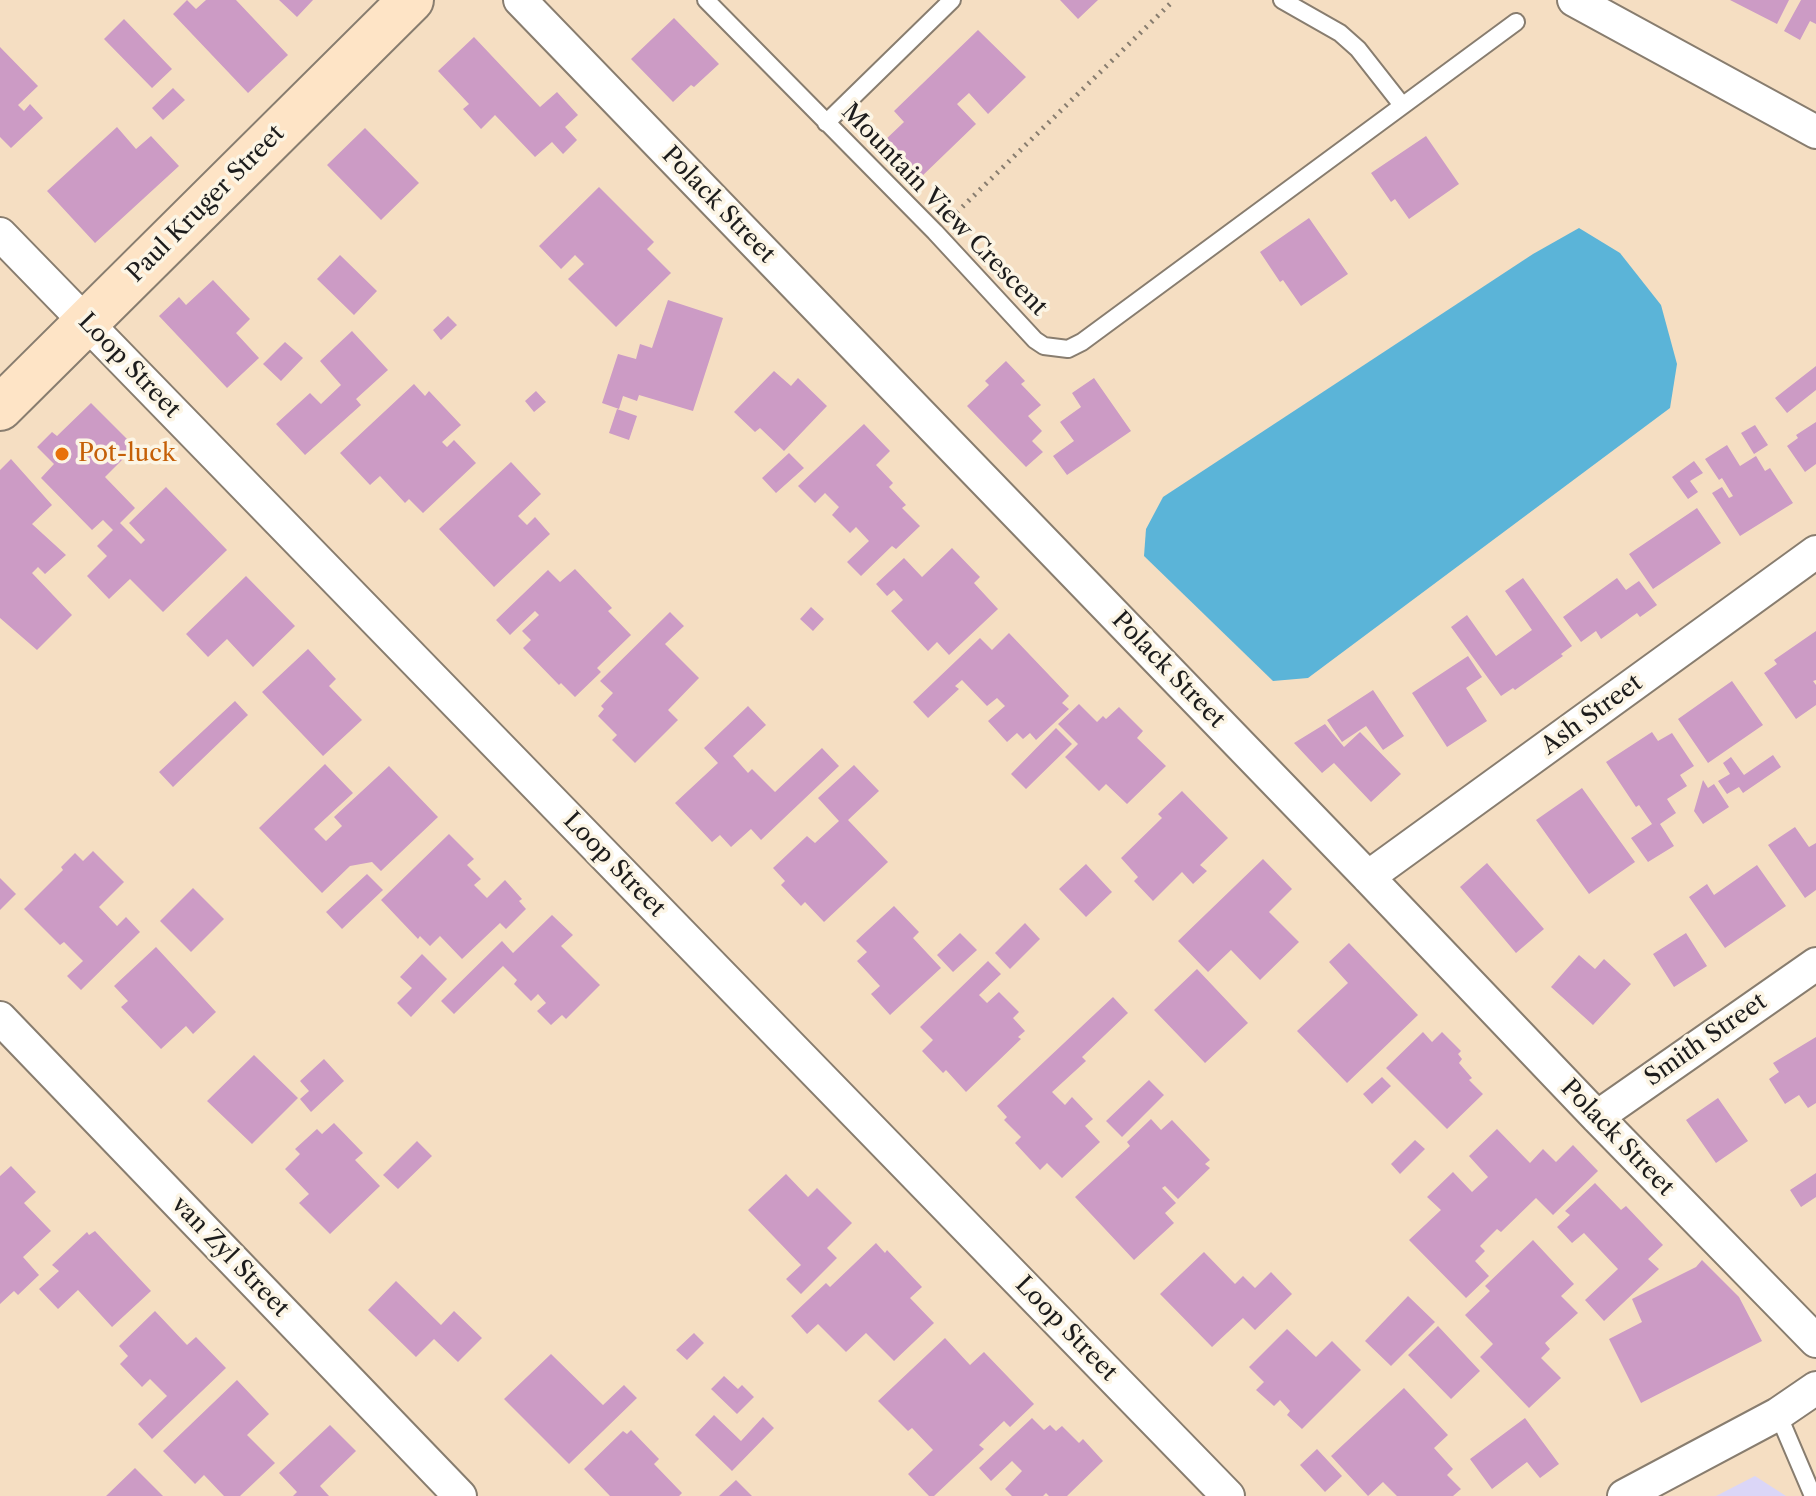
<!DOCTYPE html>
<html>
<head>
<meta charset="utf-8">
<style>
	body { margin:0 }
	canvas { display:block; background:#f5dec2 }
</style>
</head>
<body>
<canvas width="1816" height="1496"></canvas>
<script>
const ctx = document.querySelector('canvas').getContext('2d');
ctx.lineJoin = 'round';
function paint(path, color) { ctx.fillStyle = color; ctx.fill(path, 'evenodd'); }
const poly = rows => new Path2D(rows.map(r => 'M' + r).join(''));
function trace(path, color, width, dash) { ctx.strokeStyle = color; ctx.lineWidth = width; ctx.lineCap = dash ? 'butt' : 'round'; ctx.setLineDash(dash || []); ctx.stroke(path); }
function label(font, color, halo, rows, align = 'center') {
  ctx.font = font + ' "Libre Caslon Text",serif'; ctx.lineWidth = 7; ctx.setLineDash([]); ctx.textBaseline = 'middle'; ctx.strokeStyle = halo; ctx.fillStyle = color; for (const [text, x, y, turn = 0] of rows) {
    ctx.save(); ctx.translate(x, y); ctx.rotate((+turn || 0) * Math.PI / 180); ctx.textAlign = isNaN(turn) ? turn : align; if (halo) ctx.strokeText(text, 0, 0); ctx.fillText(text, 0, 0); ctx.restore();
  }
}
paint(poly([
	[1755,1476,1786,1496,1716,1496]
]), '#dbd6f7');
paint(poly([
	[1579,228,1620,253,1661,305,1677,364,1670,408,1308,678,1273,681,1144,556,1146,529,1163,497,1533,254]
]), '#5bb4d8');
paint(poly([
	[187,0,196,9,206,0,236,0,288,55,248,93,173,14],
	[279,0,313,0,297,17],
	[1060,0,1098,0,1078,19],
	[1730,0,1789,0,1777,24],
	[1801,0,1816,0,1816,24,1810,21,1800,40,1784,31],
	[674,18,719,64,694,87,691,85,673,102,631,59],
	[124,19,172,69,152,88,104,39],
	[978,30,1026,77,988,114,969,93,957,104,976,124,919,179,883,142,904,122,894,111],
	[474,37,540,107,557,92,578,115,565,127,577,140,563,154,552,142,535,157,495,115,481,129,463,109,469,104,438,71],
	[0,47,38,86,18,105,24,111,30,104,43,118,11,148,0,137],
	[173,88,185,100,163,120,152,108],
	[117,127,136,149,151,136,179,166,95,243,47,191],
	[365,128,419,183,381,220,327,165],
	[1426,136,1459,184,1409,219,1395,199,1391,202,1371,173],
	[599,187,654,242,647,249,671,273,616,327,568,279,584,264,575,255,561,269,539,246],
	[1309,218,1348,274,1301,306,1283,280,1280,282,1260,252],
	[340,255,377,291,354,315,317,279],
	[213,280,250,319,236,333,259,358,227,388,159,316,179,297,186,305],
	[668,300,723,318,693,411,639,395,637,401,623,396,619,409,602,403,618,354,636,359,640,344,652,348],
	[448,316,457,325,441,340,433,330],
	[352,331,388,370,356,399,361,405,305,455,276,424,310,393,321,404,341,385,320,361],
	[285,342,303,358,281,381,263,364],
	[1006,361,1025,381,1021,384,1041,405,1028,416,1042,431,1032,441,1043,452,1026,467,967,406,989,385,985,381],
	[1816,366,1816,390,1787,413,1775,398],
	[774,371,791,386,798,378,827,406,784,451,760,428,755,432,734,412],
	[1094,378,1131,431,1067,475,1053,456,1074,441,1060,422,1081,407,1072,393],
	[414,384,425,396,429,391,461,425,442,442,447,447,454,440,476,463,423,513,409,499,405,503,380,476,370,485,340,453],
	[536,391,546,402,534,412,525,401],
	[91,403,135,447,105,477,135,508,120,523,141,544,145,540,129,523,166,487,227,550,163,612,130,579,109,599,87,576,107,556,97,546,113,530,103,520,92,530,41,478,54,464,37,447,52,432,57,436],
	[617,409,637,416,629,440,609,433],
	[1816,422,1816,464,1805,472,1787,446,1798,438,1796,435],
	[864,424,890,451,876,465,893,483,889,487,906,505,902,508,920,526,896,549,892,546,861,576,847,562,869,541,856,527,850,533,832,515,839,507,825,493,815,503,798,486],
	[1755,425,1768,445,1754,454,1741,433],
	[1727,445,1740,466,1756,456,1765,471,1770,468,1793,503,1740,536,1712,493,1722,487,1729,498,1733,496,1722,478,1719,480,1705,459],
	[789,453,804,468,776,493,762,478],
	[11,459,52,505,32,524,66,555,45,574,38,567,32,573,72,615,37,650,0,618,0,470],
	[1694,461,1703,473,1690,481,1698,492,1688,499,1672,477],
	[511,462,541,494,518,516,527,525,535,517,550,534,494,587,439,529],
	[1697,508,1721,543,1653,589,1629,554],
	[952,548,980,577,974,583,998,609,949,655,937,642,928,651,891,611,903,600,894,590,887,596,876,584,904,558,922,577],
	[575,569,612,608,608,611,631,635,597,668,601,672,575,697,561,683,559,685,523,648,531,640,522,631,539,615,535,611,510,635,496,620,548,570,560,582],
	[246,576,295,626,253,667,227,639,208,657,186,634],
	[1523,578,1572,646,1561,654,1563,656,1515,690,1513,688,1501,696,1451,627,1467,615,1496,656,1532,630,1505,591],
	[1617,578,1626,590,1639,581,1657,605,1640,617,1637,613,1601,639,1596,631,1581,642,1563,617],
	[811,607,824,619,813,631,800,619],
	[670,612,684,626,665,644,699,678,668,710,678,720,635,763,612,740,617,735,598,716,604,709,601,706,613,693,600,681],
	[1816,631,1816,680,1813,681,1816,685,1816,705,1796,719,1764,673,1777,664,1774,660],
	[1009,633,1069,696,1062,703,1069,709,1036,740,1030,733,1023,739,1017,733,1007,742,988,721,1005,706,997,698,987,706,962,680,955,686,959,689,928,718,913,702,980,638,992,650],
	[308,649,336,679,329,686,362,720,323,756,262,692],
	[1468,656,1482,677,1466,688,1487,721,1447,747,1412,693],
	[1732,681,1763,725,1708,763,1678,719],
	[1373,690,1404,736,1383,750,1366,726,1342,742,1327,720],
	[235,701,248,715,173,787,159,772],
	[1079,704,1097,722,1103,716,1106,719,1119,707,1143,731,1137,738,1166,766,1127,804,1106,784,1099,791,1065,757,1078,744,1058,724],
	[748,706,766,725,733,756,748,773,752,769,775,792,822,748,839,766,761,840,751,829,731,847,720,835,712,842,675,803,718,763,704,748],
	[1325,724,1344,747,1360,732,1401,774,1371,802,1334,763,1322,773,1294,743],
	[1056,728,1072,744,1026,789,1011,774],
	[1652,732,1658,741,1672,733,1694,766,1680,775,1687,786,1667,799,1676,813,1660,824,1674,846,1648,862,1631,838,1652,824,1639,805,1636,807,1606,762],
	[1773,755,1781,767,1743,793,1739,787,1727,794,1718,781,1730,774,1723,763,1731,757,1744,775],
	[325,764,353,793,314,829,326,841,342,826,334,817,389,766,438,817,381,871,372,862,350,866,322,893,259,828],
	[854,765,879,791,848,820,888,862,824,922,805,902,801,906,781,885,785,881,773,868,807,836,815,843,839,821,818,798],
	[1703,780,1708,788,1714,784,1729,807,1703,824,1694,811],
	[1582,788,1635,862,1589,894,1536,820],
	[1182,791,1228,838,1200,865,1207,871,1193,884,1182,872,1153,901,1134,881,1138,877,1121,858,1162,818,1158,814],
	[1795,827,1809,847,1816,843,1816,890,1805,898,1768,845],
	[449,834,474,859,467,865,481,879,474,885,487,898,505,880,522,899,519,901,526,909,506,929,500,923,462,959,440,936,430,946,420,936,418,939,381,900],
	[93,851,124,882,99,907,117,926,126,917,140,932,81,990,67,976,83,961,64,942,60,945,24,909,63,870,61,867,75,853,83,861],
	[1263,859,1292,889,1269,912,1299,942,1260,980,1231,950,1208,972,1178,941],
	[1487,863,1544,929,1516,953,1460,887],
	[1086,864,1112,892,1086,917,1059,889],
	[1757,865,1786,906,1725,948,1689,897,1707,884,1714,895],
	[367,874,383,890,342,929,326,912],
	[0,878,16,894,0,910],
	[193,888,224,919,191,952,160,921],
	[894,906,919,932,913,938,941,968,890,1015,871,994,880,986,857,961,867,952,856,941],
	[552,915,573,935,561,946,600,985,566,1019,562,1015,551,1025,537,1011,546,1003,538,994,531,1001,514,984,517,980,503,966,454,1014,441,1001,502,941,513,953],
	[1025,923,1040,939,1010,969,995,953],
	[960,933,977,950,953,972,937,955],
	[1686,933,1707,966,1674,987,1653,954],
	[1349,943,1418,1015,1347,1083,1297,1031,1348,983,1329,962],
	[156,947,216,1012,193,1034,186,1026,161,1049,121,1007,128,1001,114,986],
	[422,954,447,979,411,1017,397,1003,412,988,400,977],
	[1579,955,1595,969,1604,959,1631,984,1593,1025,1551,987],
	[988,961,1001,974,979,995,987,1003,999,992,1019,1012,1013,1018,1025,1031,1018,1037,1021,1039,966,1092,946,1070,943,1073,922,1051,933,1040,920,1027],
	[1197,969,1248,1023,1205,1063,1154,1010],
	[1113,997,1128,1013,1082,1057,1086,1061,1052,1092,1065,1105,1072,1097,1093,1119,1085,1126,1100,1142,1062,1178,1047,1163,1040,1170,1015,1143,1021,1137,1004,1120,1007,1117,997,1106],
	[1423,1032,1432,1042,1442,1032,1461,1051,1458,1054,1462,1059,1459,1063,1472,1078,1469,1080,1483,1094,1447,1129,1386,1068],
	[1816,1037,1816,1103,1808,1108,1799,1095,1785,1104,1769,1079,1779,1072,1773,1063],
	[254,1055,298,1098,252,1144,207,1101],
	[324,1059,344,1081,311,1112,300,1099,309,1091,300,1081],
	[1382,1077,1391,1086,1372,1104,1363,1094],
	[1149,1080,1164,1095,1122,1137,1106,1121],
	[1718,1098,1748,1141,1716,1163,1686,1120],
	[1151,1119,1161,1130,1172,1120,1210,1160,1205,1164,1210,1168,1178,1199,1165,1186,1162,1188,1176,1203,1165,1213,1174,1223,1134,1260,1075,1197,1130,1146,1127,1142],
	[334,1123,363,1153,355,1160,380,1186,330,1234,299,1203,309,1194,285,1169,300,1154,295,1149,317,1129,322,1134],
	[1497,1129,1530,1163,1543,1149,1556,1162,1573,1145,1598,1171,1553,1215,1536,1198,1501,1232,1497,1229,1480,1246,1485,1251,1475,1261,1489,1276,1466,1298,1409,1240,1441,1210,1427,1197,1453,1172,1472,1192,1488,1177,1469,1156],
	[1415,1140,1425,1149,1400,1174,1391,1164],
	[417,1141,432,1156,398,1189,383,1175],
	[11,1166,36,1192,24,1203,51,1231,23,1257,39,1275,18,1295,14,1291,0,1304,0,1176],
	[1816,1173,1816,1197,1801,1207,1790,1190],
	[786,1174,808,1197,817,1188,852,1223,827,1248,837,1258,801,1294,786,1279,801,1265,748,1210],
	[1595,1183,1621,1210,1626,1206,1663,1245,1648,1259,1659,1269,1604,1321,1585,1300,1618,1269,1584,1233,1572,1243,1557,1227,1570,1215,1565,1211],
	[95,1231,151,1291,112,1327,78,1290,58,1309,39,1289,59,1271,52,1265,87,1232,89,1235],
	[1533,1240,1574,1284,1561,1296,1578,1313,1545,1343,1550,1349,1541,1358,1561,1378,1529,1408,1480,1357,1493,1344,1465,1315,1490,1291,1485,1286],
	[876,1243,885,1253,887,1250,922,1287,910,1298,934,1323,894,1361,866,1333,846,1352,818,1324,807,1334,791,1316,826,1283,830,1287],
	[1204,1252,1235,1284,1243,1276,1255,1288,1271,1272,1292,1294,1255,1330,1243,1318,1212,1347,1160,1294],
	[1702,1260,1739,1297,1762,1341,1641,1403,1609,1339,1642,1322,1632,1299,1696,1267],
	[396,1281,441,1325,454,1311,482,1338,458,1362,434,1339,416,1357,368,1310],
	[1408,1296,1435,1322,1391,1366,1365,1341],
	[155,1311,187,1345,196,1337,226,1368,152,1439,138,1424,167,1396,150,1379,142,1387,120,1364,128,1356,119,1346],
	[1438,1326,1480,1371,1451,1399,1408,1355],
	[1287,1329,1316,1357,1332,1341,1361,1370,1302,1429,1287,1415,1290,1411,1280,1400,1274,1406,1256,1390,1264,1382,1249,1367],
	[694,1333,704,1343,687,1360,676,1350],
	[945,1338,970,1365,984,1352,1034,1404,1010,1427,1004,1421,979,1445,984,1449,934,1496,929,1496,908,1474,933,1450,912,1428,908,1431,878,1401],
	[551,1354,603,1405,624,1385,637,1398,569,1464,504,1399],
	[724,1376,738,1389,742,1385,754,1397,737,1414,711,1389],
	[237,1380,269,1414,247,1435,275,1463,240,1496,224,1496,204,1475,195,1484,163,1451],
	[1404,1388,1448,1435,1434,1448,1453,1469,1447,1475,1461,1489,1453,1496,1397,1496,1383,1482,1368,1496,1331,1456],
	[714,1415,741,1441,763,1417,774,1428,732,1471,695,1435],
	[1032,1418,1044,1430,1050,1425,1056,1431,1062,1426,1079,1443,1083,1439,1103,1461,1067,1496,1049,1496,1046,1493,1043,1496,1012,1496,1005,1489,1022,1471,1012,1461,991,1481,979,1468],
	[1525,1418,1559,1464,1540,1478,1527,1462,1492,1489,1470,1459],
	[330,1425,356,1451,320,1486,329,1496,293,1496,297,1492,279,1473],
	[631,1430,659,1459,654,1464,682,1493,679,1496,610,1496,584,1469,623,1431,627,1434],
	[1317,1449,1342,1476,1325,1492,1300,1465],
	[135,1468,163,1496,106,1496],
	[736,1480,752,1496,719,1496]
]), '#cc9bc5');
const lane = poly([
	[706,0,935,232,1035,340,1044,346,1068,349,1082,342,1516,22],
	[1282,0,1340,33,1358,49,1402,105],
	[826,123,952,0],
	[1778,1414,1813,1496]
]);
const street = poly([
	[520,0,1368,877,1597,1117,1816,1341],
	[1574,0,1816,132],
	[0,234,1228,1496],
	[1368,877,1816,552],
	[0,1018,460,1496],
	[1597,1117,1816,964],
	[1624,1496,1778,1414,1816,1388]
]);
const secondary = poly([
	[0,408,411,0]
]);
trace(lane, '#887d6f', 20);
trace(street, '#887d6f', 36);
trace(secondary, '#887d6f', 48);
trace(poly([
	[951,218,1174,0]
]), '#887d6f', 5, [2, 6]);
trace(lane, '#fff', 16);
trace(street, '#fff', 32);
trace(secondary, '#fee4c6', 44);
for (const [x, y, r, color] of [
	[62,454,8,"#e8710a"]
]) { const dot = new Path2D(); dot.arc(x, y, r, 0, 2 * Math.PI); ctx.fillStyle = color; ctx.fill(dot); trace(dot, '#fcf5e5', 3); }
label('24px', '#1c1c1c', '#fcf5e5', [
	["Paul Kruger Street",206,204,-45],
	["Polack Street",718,205,46],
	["Mountain View Crescent",944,210,46],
	["Loop Street",129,366,46],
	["Polack Street",1168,670,46],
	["Ash Street",1592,715,-36],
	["Loop Street",614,865,46],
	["Smith Street",1706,1040,-35],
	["Polack Street",1617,1138,46],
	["van Zyl Street",230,1257,46],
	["Loop Street",1066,1329,46]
]);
label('24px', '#c56008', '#fcf5e5', [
	["Pot-luck",78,454]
], 'left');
</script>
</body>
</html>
